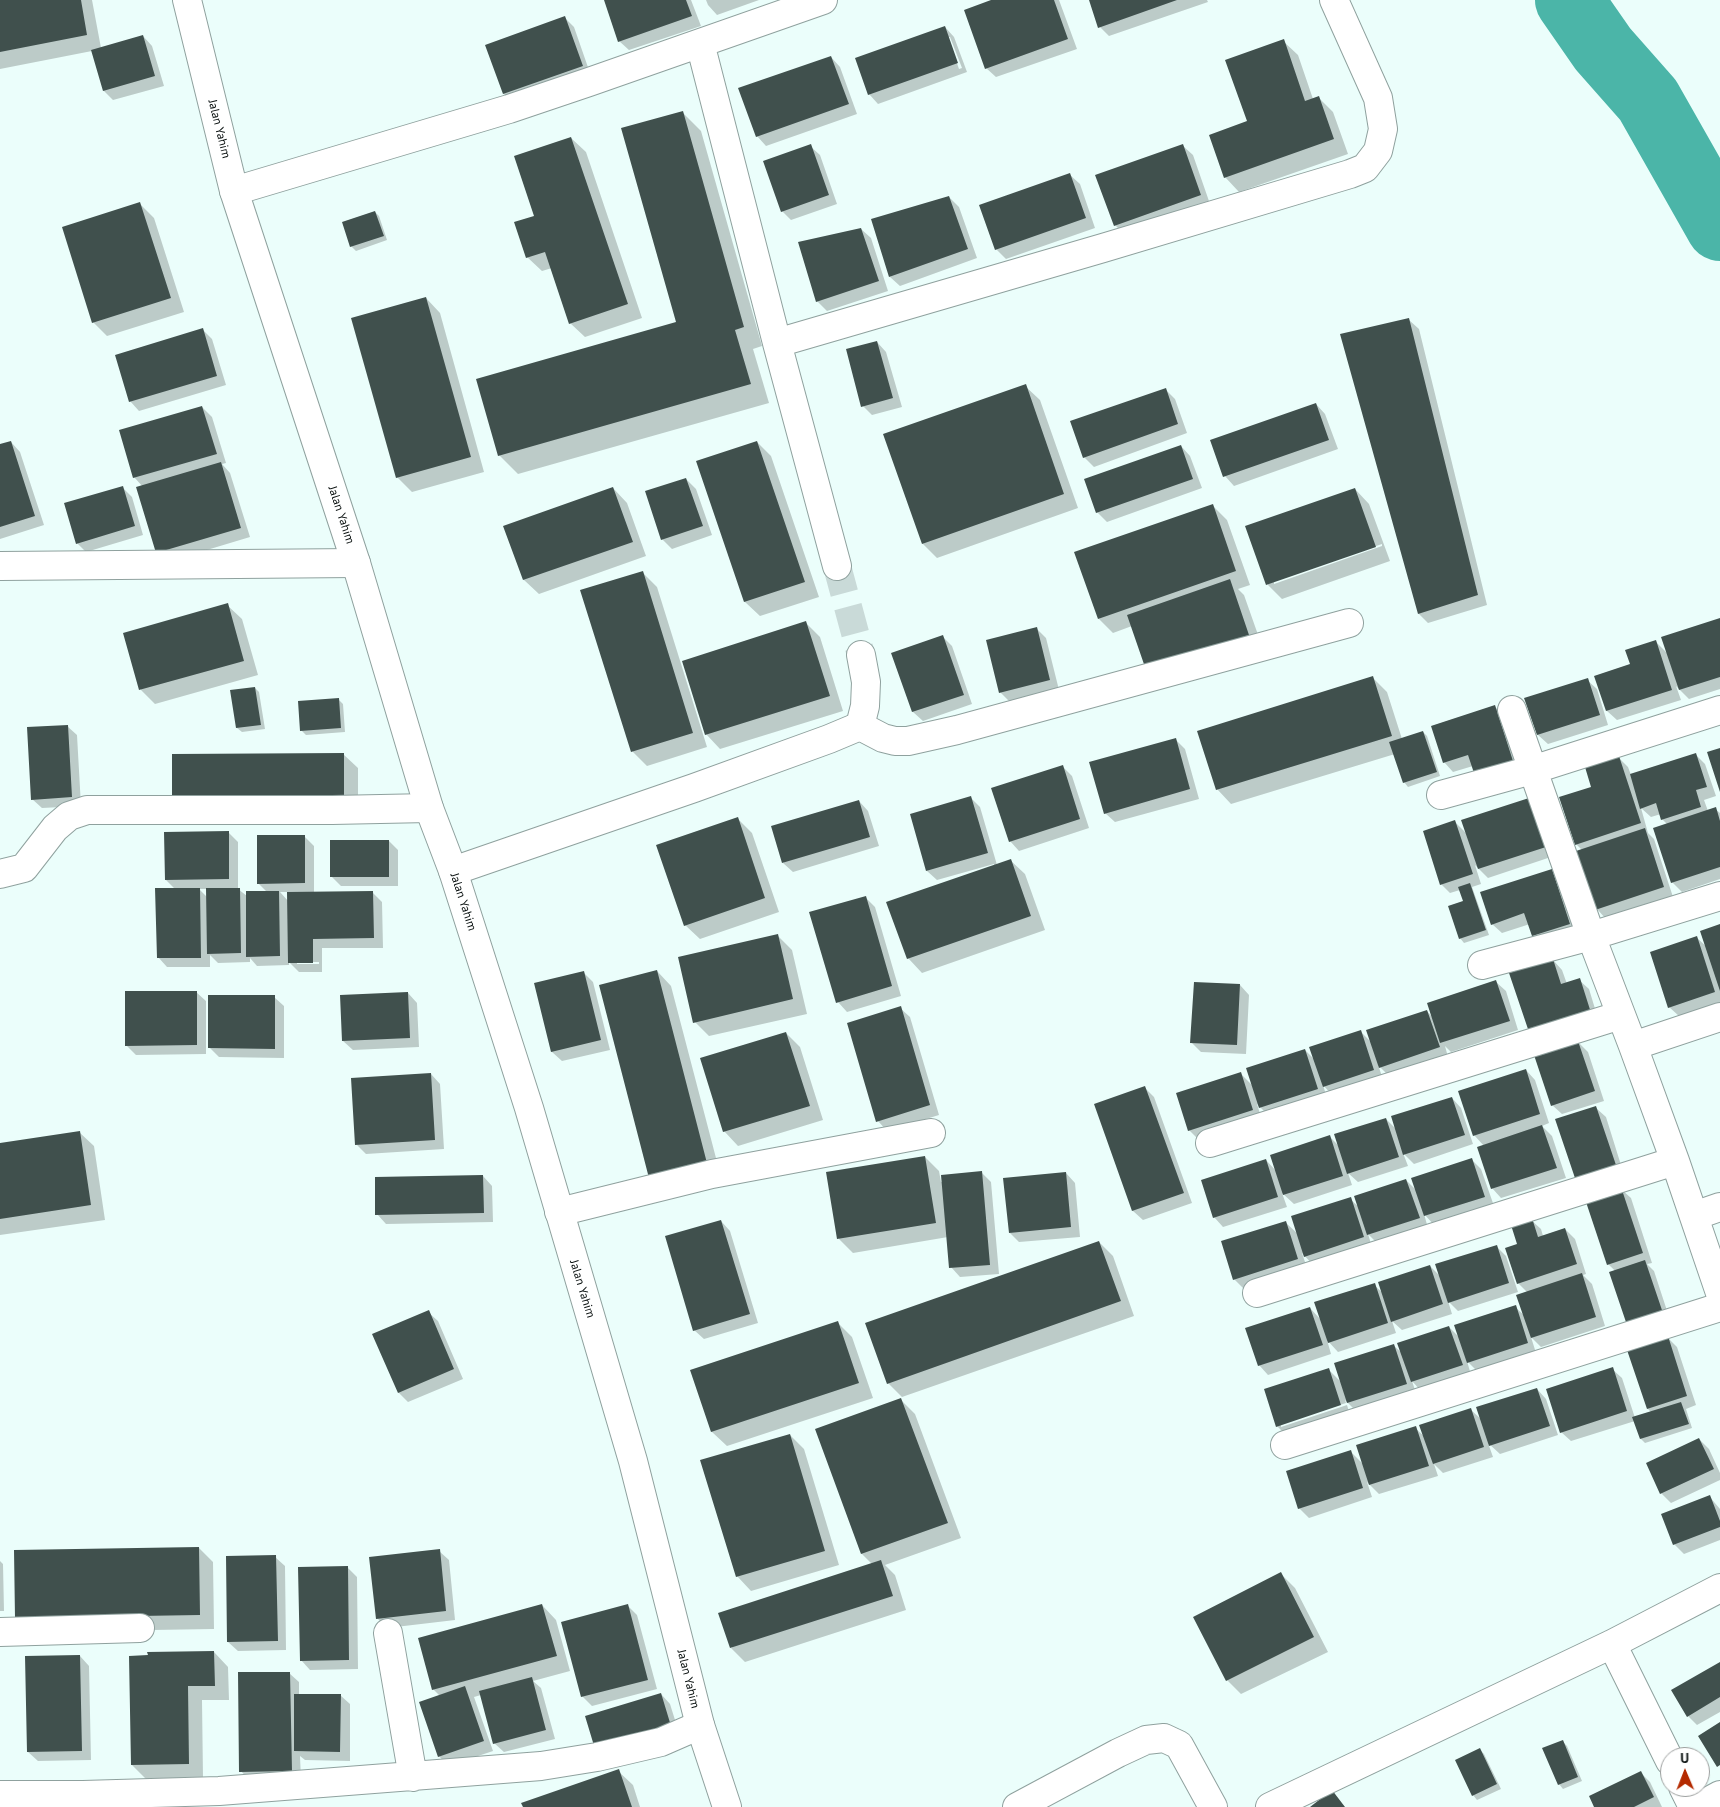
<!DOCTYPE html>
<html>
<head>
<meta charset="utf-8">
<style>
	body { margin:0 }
	#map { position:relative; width:1720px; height:1807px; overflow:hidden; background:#ebfefb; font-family:"PT Sans",sans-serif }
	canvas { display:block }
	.north { position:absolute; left:1660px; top:1747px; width:50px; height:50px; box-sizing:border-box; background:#fff; border:1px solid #9da09f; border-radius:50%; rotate:359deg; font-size:14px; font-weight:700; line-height:20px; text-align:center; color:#0a1110 }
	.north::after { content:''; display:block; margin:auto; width:18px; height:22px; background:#b42a00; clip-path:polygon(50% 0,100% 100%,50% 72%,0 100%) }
</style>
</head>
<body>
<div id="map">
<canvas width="1720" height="1807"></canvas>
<div class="north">U</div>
</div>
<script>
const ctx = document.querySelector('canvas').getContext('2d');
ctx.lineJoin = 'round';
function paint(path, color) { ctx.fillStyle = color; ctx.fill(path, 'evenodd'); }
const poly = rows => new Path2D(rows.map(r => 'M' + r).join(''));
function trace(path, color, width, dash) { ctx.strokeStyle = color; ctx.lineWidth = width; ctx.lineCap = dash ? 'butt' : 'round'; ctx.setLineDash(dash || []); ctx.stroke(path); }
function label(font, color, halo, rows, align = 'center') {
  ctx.font = font + ' "PT Sans",sans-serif'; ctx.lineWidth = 5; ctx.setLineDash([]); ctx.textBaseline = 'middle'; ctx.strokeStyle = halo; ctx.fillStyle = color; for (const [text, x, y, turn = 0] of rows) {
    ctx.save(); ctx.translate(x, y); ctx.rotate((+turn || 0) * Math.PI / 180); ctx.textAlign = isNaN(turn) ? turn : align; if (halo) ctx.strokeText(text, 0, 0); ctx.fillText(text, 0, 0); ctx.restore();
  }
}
paint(poly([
	[0,0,92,0,101,48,143,36,152,46,164,86,113,100,104,91,92,51,0,69],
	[605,0,691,0,701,26,629,50,619,41],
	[706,0,759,0,717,15,708,5],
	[995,0,1059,0,1077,49,996,77,986,68],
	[1090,0,1207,0,1208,2,1109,36,1100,27],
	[565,18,574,27,591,76,513,103,504,94,487,45],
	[945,27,954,37,967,72,878,104,869,94],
	[948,37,950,37,962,68,959,69],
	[1283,41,1298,55,1313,99,1319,98,1333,112,1348,154,1239,192,1225,177],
	[831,57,840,67,857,114,766,146,757,136],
	[682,112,701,131,762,346,753,349,769,403,518,474,499,455,677,323],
	[571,138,586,152,642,318,585,337,570,323,552,268,542,271,527,257,535,217],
	[810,146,820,155,837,204,791,220,782,211],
	[1183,146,1193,155,1210,204,1124,234,1115,225],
	[1070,175,1080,184,1095,228,1006,259,996,249],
	[949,197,959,207,977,258,900,286,890,277],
	[140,204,154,218,184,312,107,336,93,322],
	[375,212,379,216,387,240,356,251,351,246],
	[861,229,871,238,888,291,827,311,817,301],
	[426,298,440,313,484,472,412,492,397,477],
	[1409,320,1419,329,1487,605,1428,623,1419,614],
	[203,330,212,339,226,385,139,411,130,401],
	[877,342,886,352,902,407,872,415,863,406],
	[1025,386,1040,400,1078,508,937,558,923,544],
	[1165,389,1175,399,1187,433,1094,467,1084,457],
	[1316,404,1325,414,1338,449,1234,486,1225,476],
	[202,407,212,417,226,463,222,464,230,473,250,537,167,562,157,553,143,487,134,477],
	[11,442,20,452,44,525,0,539,0,446],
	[757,442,771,456,819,597,760,616,745,602,698,462],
	[1181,446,1190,456,1202,488,1107,522,1097,512],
	[686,479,696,489,712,535,672,549,662,539],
	[122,487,132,497,143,535,86,552,77,543],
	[613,488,627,503,646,556,539,594,524,580,505,526],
	[1355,489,1369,504,1390,561,1282,599,1268,585,1247,526],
	[1382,544,1382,546,1274,584,1274,581],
	[1212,505,1227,520,1250,585,1238,589,1244,595,1263,649,1132,626,1113,633,1099,619],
	[642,572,657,587,707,747,647,766,633,752,582,591],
	[227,605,242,619,258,675,155,704,141,690,124,634],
	[1720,619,1720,689,1689,699,1676,686,1681,700,1617,720,1607,711,1596,676,1631,665,1655,641,1668,654],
	[806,623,820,637,843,711,720,749,706,734],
	[1036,628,1046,638,1059,690,1010,702,1000,692],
	[942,636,952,646,972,704,923,721,913,712,893,653],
	[1373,678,1387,692,1402,739,1423,732,1427,736,1440,776,1408,787,1404,782,1395,754,1231,804,1217,789],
	[1587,680,1597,689,1608,725,1548,744,1538,735,1526,699],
	[255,688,259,692,265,729,242,732,237,728],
	[338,699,343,704,345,732,306,735,301,730],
	[1494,706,1504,716,1518,758,1479,770,1479,773,1519,760,1522,770,1485,782,1475,772,1473,766,1453,772,1444,762,1432,726],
	[67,726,77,735,81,806,42,808,32,799],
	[1175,739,1185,749,1199,799,1115,822,1105,813],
	[343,754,358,768,358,817,188,818],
	[1696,755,1705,764,1716,796,1704,800,1708,811,1715,809,1720,813,1720,879,1682,892,1672,882,1667,824,1662,819,1661,814,1651,817,1641,808,1648,833,1654,839,1673,897,1606,919,1597,909,1582,850,1576,844,1592,787,1619,758,1628,767,1631,775],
	[1062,766,1072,776,1089,828,1019,851,1010,841],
	[971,798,980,807,997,865,1010,860,1025,874,1045,930,922,973,908,958,994,866,994,864,937,880,927,871],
	[1529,799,1554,856,1488,878,1475,865,1481,884,1472,887,1489,935,1464,943,1460,938,1464,902,1460,890,1450,893,1441,884,1455,822,1468,835],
	[859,801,868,811,879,846,793,872,783,863],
	[737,818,752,833,779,912,700,939,685,925],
	[229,833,238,842,238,889,247,896,267,892,258,883,304,836,314,846,314,893,373,893,382,902,383,948,322,948,322,972,299,972,289,962,289,965,257,966,250,958,250,962,218,963,210,955,210,967,167,967,158,957,176,890,166,880],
	[199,889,208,889,208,898],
	[280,892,289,892,289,902],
	[297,962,319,962,319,964,297,964],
	[389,841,398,850,398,886,341,886,331,876],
	[1551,870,1561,880,1579,933,1543,945,1533,936,1530,924,1502,933,1492,924],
	[865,897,875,907,901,996,847,1012,838,1002],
	[1720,926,1720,1003,1679,1016,1669,1007,1697,938,1707,947],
	[777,935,792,950,807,1014,709,1036,695,1022],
	[1553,960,1562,970,1567,984,1579,980,1589,989,1600,1025,1540,1044],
	[657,971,671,986,722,1181,666,1196],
	[583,972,593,982,610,1050,562,1061,552,1052,535,984],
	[1496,982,1506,991,1518,1030,1451,1052,1445,1046,1448,1057,1390,1077,1378,1065,1383,1079,1333,1096,1323,1085,1327,1098,1269,1116,1257,1104,1262,1120,1199,1140,1189,1130,1240,1073,1253,1086,1305,1050,1315,1060,1361,1032,1372,1043,1427,1011,1433,1018],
	[1240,985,1249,995,1246,1054,1201,1052,1191,1042],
	[196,992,206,1001,206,1054,136,1055,126,1045],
	[408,993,417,1003,419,1047,353,1050,343,1041],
	[274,997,284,1006,284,1058,219,1057,209,1047],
	[900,1008,910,1017,939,1115,887,1131,878,1121],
	[786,1033,800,1047,823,1120,738,1146,724,1131],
	[1578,1042,1588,1052,1604,1101,1562,1114,1552,1105],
	[1526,1070,1535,1080,1549,1123,1542,1126,1552,1136,1566,1178,1501,1198,1492,1188,1484,1146,1474,1135],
	[431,1074,440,1084,444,1149,366,1154,357,1145],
	[1145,1088,1154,1097,1192,1203,1143,1220,1133,1211,1095,1105],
	[1452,1098,1461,1108,1473,1144,1414,1164,1403,1153,1408,1166,1358,1182,1348,1173,1352,1185,1294,1204,1282,1193,1287,1207,1223,1227,1214,1217,1266,1160,1277,1172,1330,1137,1339,1146,1386,1119,1397,1130],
	[1596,1108,1606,1117,1625,1178,1587,1190],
	[79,1132,94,1146,105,1220,0,1235,0,1144],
	[925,1157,939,1171,941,1182,982,1173,991,1182,999,1274,960,1277,951,1267,948,1237,853,1253,839,1239,828,1173],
	[1472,1160,1481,1169,1494,1206,1434,1225,1424,1214,1428,1228,1378,1244,1368,1234,1372,1247,1314,1266,1302,1253,1307,1268,1244,1289,1234,1279,1285,1222,1298,1234,1350,1199,1360,1208,1406,1180,1417,1191],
	[1066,1173,1075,1183,1080,1237,1019,1242,1010,1233],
	[483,1176,492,1186,493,1222,386,1224,377,1214],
	[1621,1189,1631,1198,1652,1263,1647,1264,1654,1271,1672,1326,1608,1264],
	[1531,1220,1541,1229,1543,1236,1565,1229,1575,1239,1586,1274,1583,1275,1592,1284,1605,1326,1541,1347,1531,1337,1536,1353,1478,1372,1467,1361,1471,1375,1421,1391,1412,1381,1416,1393,1357,1412,1345,1400,1346,1403,1281,1424,1281,1427,1347,1405,1350,1415,1287,1436,1277,1426,1328,1369,1341,1382,1393,1345,1403,1354,1449,1327,1460,1338,1515,1307,1525,1316,1527,1292,1518,1283,1519,1245],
	[721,1221,730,1231,758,1323,704,1339,694,1330],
	[1099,1242,1113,1256,1134,1316,902,1397,888,1383],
	[1496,1246,1506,1256,1518,1292,1458,1311,1448,1301,1452,1314,1402,1330,1392,1321,1396,1333,1338,1352,1327,1340,1331,1354,1268,1375,1259,1365,1310,1308,1321,1320,1374,1285,1384,1294,1430,1266,1441,1277],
	[428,1312,438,1321,463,1379,408,1402,399,1393,374,1335],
	[838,1323,852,1337,873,1398,727,1446,712,1432,692,1371],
	[1668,1338,1677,1347,1696,1405,1686,1409,1692,1428,1645,1443,1641,1439,1635,1421,1571,1441,1561,1432,1612,1369,1622,1378,1635,1418,1651,1412,1648,1409],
	[1537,1389,1546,1399,1558,1435,1500,1454,1488,1443,1493,1457,1443,1473,1434,1464,1438,1476,1379,1494,1367,1482,1372,1497,1309,1518,1299,1508,1350,1451,1363,1464,1415,1428,1425,1437,1471,1410,1482,1420],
	[901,1400,915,1414,961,1538,885,1565,895,1575,906,1610,745,1662,731,1648,872,1564,862,1554,817,1430],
	[790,1435,804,1449,839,1565,751,1591,737,1576],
	[1699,1439,1709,1449,1720,1473,1720,1480,1671,1503,1661,1493],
	[1709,1496,1720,1509,1720,1540,1684,1554,1674,1544],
	[199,1548,213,1562,214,1629,30,1632],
	[439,1551,449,1560,455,1620,387,1628,377,1618],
	[275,1557,285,1566,286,1650,238,1651,228,1642],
	[0,1561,3,1564,4,1611,0,1611],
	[347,1567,357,1577,358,1669,310,1670,301,1660],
	[1281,1574,1295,1588,1328,1652,1241,1694,1227,1680],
	[542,1605,556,1620,570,1671,533,1681,541,1688,555,1739,504,1752,494,1743,481,1695,474,1697,493,1751,448,1766,439,1756,440,1696,433,1689],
	[627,1605,637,1615,657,1689,592,1706,582,1696],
	[214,1652,228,1667,229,1700,202,1700,203,1778,146,1779,132,1765,149,1657],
	[80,1656,89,1666,91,1760,38,1761,28,1752],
	[1720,1663,1720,1712,1697,1725,1688,1716],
	[289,1673,299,1682,299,1695,340,1695,350,1704,350,1761,305,1760,300,1756,301,1780,250,1781,241,1771],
	[661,1694,670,1704,680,1736,605,1758],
	[1562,1741,1567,1746,1582,1781,1563,1789,1559,1784],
	[1480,1750,1484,1754,1501,1789,1477,1800,1473,1795],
	[618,1771,633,1785,640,1807,524,1807],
	[1641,1773,1650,1782,1662,1807,1596,1807]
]), '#0003');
trace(poly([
	[1569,0,1603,49,1648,100,1720,227]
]), '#4bb5a8', 68);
paint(poly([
	[0,0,81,0,87,35,0,52],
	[604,0,686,0,692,16,618,42],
	[991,0,1054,0,1068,39,985,69,964,10],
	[1089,0,1177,0,1098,28],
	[565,16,583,66,503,94,485,45],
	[945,26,958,63,868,95,855,58],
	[143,35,155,76,103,91,91,50],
	[1284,39,1305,101,1319,96,1334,139,1224,178,1209,135,1247,121,1225,60],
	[831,56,849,104,756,137,738,88],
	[683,111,744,327,735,330,751,384,498,456,476,379,676,322,621,128],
	[571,137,628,304,569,324,545,252,526,258,514,222,534,216,514,156],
	[811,144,829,195,781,212,763,161],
	[1183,144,1201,195,1114,226,1095,175],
	[1070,173,1086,218,995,250,979,205],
	[949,196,968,249,889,277,871,219],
	[140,202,171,298,92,323,62,227],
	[375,211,384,236,350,247,342,222],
	[861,228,879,281,816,302,798,242],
	[426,297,471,457,396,478,351,318],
	[1409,318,1478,595,1418,614,1340,334],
	[203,328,217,376,129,402,115,355],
	[877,341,893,398,861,407,846,349],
	[1026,384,1064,494,922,544,883,434],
	[1166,388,1178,424,1083,458,1070,421],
	[1316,403,1329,440,1223,477,1210,440],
	[202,406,217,454,133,478,119,430],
	[11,441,35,516,0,527,0,444],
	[757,441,805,582,744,602,696,461],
	[1181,445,1193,479,1096,513,1084,479],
	[221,462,241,528,156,553,136,487],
	[686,478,703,526,661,540,645,491],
	[123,486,135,526,76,544,64,503],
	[613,487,633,542,523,580,503,526],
	[1355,488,1376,547,1266,585,1245,526],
	[1213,504,1236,571,1098,619,1074,552],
	[643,571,693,733,631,752,580,590],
	[1230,579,1249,635,1146,670,1127,615],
	[228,603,244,661,139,690,123,633],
	[1720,618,1720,677,1679,690,1661,637],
	[806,621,830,696,705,735,682,661],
	[1037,627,1050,680,999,693,986,640],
	[943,635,964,695,912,712,891,653],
	[1656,640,1672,690,1606,711,1594,676,1630,664,1625,650],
	[1373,676,1392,736,1216,790,1197,731],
	[1588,678,1600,715,1537,735,1524,698],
	[255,687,261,725,236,728,230,690],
	[339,698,341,728,300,731,298,701],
	[1495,705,1513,761,1474,773,1468,755,1443,763,1431,726],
	[68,725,72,797,31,800,27,727],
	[1423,731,1437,772,1403,783,1389,742],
	[1176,738,1190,789,1104,814,1089,762],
	[1720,748,1720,792,1707,752],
	[344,753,344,803,172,804,172,754],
	[1696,753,1707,787,1696,790,1701,807,1661,820,1656,803,1640,809,1630,774],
	[1619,756,1641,823,1575,845,1559,797,1591,787,1585,767],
	[1063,765,1080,819,1009,842,991,788],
	[971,796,988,853,926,871,910,814],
	[1529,798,1546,847,1478,869,1461,820],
	[859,800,870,837,782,863,771,826],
	[1716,807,1720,821,1720,867,1671,883,1653,828],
	[738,817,765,898,684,926,656,845],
	[1455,820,1473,874,1440,885,1423,831],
	[1645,828,1664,887,1595,910,1576,851],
	[229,831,229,879,165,880,164,832],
	[257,835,305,835,305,883,257,884],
	[330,840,389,840,389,877,330,877],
	[1011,859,1031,916,907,959,886,902],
	[1552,869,1570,924,1532,936,1524,913,1491,925,1480,892],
	[1470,883,1486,930,1459,939,1448,906,1463,901,1458,887],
	[155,888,200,888,201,958,157,958],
	[206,888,240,888,241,953,207,954],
	[246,891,279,891,280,956,246,957],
	[373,891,374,938,313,939,313,963,288,963,287,892],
	[866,896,892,986,836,1003,809,912],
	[1720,924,1720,991,1700,931],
	[778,934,793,999,693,1023,678,957],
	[1697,936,1715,992,1668,1008,1650,952],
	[1553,959,1561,984,1580,978,1592,1016,1530,1035,1509,973],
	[657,970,708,1167,650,1182,599,985],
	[584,971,601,1040,551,1052,534,983],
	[1496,980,1510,1021,1440,1043,1427,1003],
	[1194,982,1240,984,1237,1045,1190,1043],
	[125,991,197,991,197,1045,125,1046],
	[408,992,410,1038,342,1041,340,995],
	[208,995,275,995,275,1049,208,1048],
	[901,1006,930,1105,876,1122,847,1023],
	[1427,1010,1440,1047,1379,1068,1366,1030],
	[1361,1030,1374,1070,1323,1087,1309,1047],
	[786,1032,810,1106,723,1132,700,1058],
	[1578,1041,1595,1091,1551,1106,1534,1055],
	[1305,1049,1318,1089,1259,1108,1246,1068],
	[1526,1069,1540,1114,1473,1136,1458,1091],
	[1241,1072,1253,1110,1188,1131,1176,1093],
	[431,1073,435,1140,355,1145,351,1078],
	[1145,1086,1184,1193,1132,1211,1094,1104],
	[1452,1097,1465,1135,1403,1155,1391,1116],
	[1596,1106,1617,1168,1576,1181,1555,1119],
	[1386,1118,1399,1157,1347,1174,1334,1134],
	[1542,1125,1557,1168,1491,1189,1477,1147],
	[80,1131,91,1205,0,1219,0,1143],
	[1330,1135,1343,1176,1283,1195,1270,1155],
	[925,1156,936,1223,837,1239,826,1172],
	[1472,1158,1485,1197,1424,1216,1411,1178],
	[1266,1159,1278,1197,1213,1218,1201,1180],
	[982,1171,990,1265,949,1268,941,1175],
	[1066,1172,1071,1227,1009,1233,1003,1178],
	[483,1175,484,1213,375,1215,375,1177],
	[1406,1179,1420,1218,1367,1235,1354,1196],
	[1621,1187,1643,1253,1607,1265,1585,1199],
	[1351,1197,1364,1237,1304,1257,1291,1216],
	[1532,1218,1538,1237,1565,1228,1577,1264,1517,1284,1505,1248,1517,1244,1511,1225],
	[721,1220,750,1314,693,1331,665,1236],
	[1286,1221,1298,1259,1233,1280,1221,1241],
	[1099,1241,1121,1301,887,1384,865,1323],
	[1497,1245,1509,1283,1448,1303,1435,1264],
	[1645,1260,1664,1316,1628,1328,1609,1272],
	[1430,1265,1443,1304,1391,1322,1378,1282],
	[1582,1273,1596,1317,1531,1338,1516,1295],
	[1375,1283,1388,1323,1328,1343,1314,1302],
	[1516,1305,1528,1343,1467,1363,1454,1325],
	[1310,1307,1323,1345,1258,1366,1245,1328],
	[429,1310,454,1369,398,1393,372,1334],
	[838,1321,859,1383,711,1432,690,1370],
	[1449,1326,1463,1365,1411,1382,1397,1343],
	[1668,1336,1687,1396,1647,1409,1627,1350],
	[1394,1344,1407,1384,1347,1403,1334,1363],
	[1613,1367,1627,1411,1560,1433,1546,1389],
	[1329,1368,1341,1405,1276,1427,1264,1389],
	[1537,1388,1550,1426,1489,1446,1476,1407],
	[901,1398,948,1523,861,1554,815,1429],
	[1681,1402,1689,1424,1640,1439,1632,1417],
	[1471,1408,1484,1447,1433,1464,1419,1425],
	[1416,1426,1429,1466,1369,1485,1356,1445],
	[790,1434,825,1551,736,1577,700,1460],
	[1699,1438,1714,1469,1660,1494,1646,1463],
	[1351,1450,1363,1488,1298,1509,1286,1471],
	[1710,1495,1720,1521,1720,1527,1673,1545,1661,1514],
	[199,1547,200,1615,15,1618,14,1550],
	[440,1549,446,1611,376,1619,369,1557],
	[276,1555,278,1641,227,1642,226,1556],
	[881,1560,893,1596,730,1648,718,1613],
	[348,1566,349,1660,300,1661,298,1567],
	[1281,1572,1314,1637,1226,1681,1193,1617],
	[542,1604,557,1656,432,1690,418,1638],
	[628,1604,648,1680,581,1697,561,1622],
	[214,1651,215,1686,188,1686,189,1764,131,1765,129,1656,148,1655,147,1652],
	[80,1655,82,1751,27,1752,25,1656],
	[1720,1662,1720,1697,1687,1717,1671,1690],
	[238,1672,290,1672,292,1771,239,1772],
	[532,1677,546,1730,493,1744,479,1691],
	[465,1686,484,1741,438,1757,419,1702],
	[661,1693,671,1726,595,1749,585,1716],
	[294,1694,341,1694,340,1752,294,1751],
	[1720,1722,1720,1765,1717,1767,1698,1736],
	[1563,1740,1578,1777,1558,1785,1542,1748],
	[1480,1748,1497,1784,1472,1796,1455,1760],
	[619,1769,632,1807,523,1807,521,1803],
	[1641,1771,1654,1797,1634,1807,1594,1807,1589,1796],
	[1332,1790,1345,1807,1310,1807]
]), '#40504d');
trace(poly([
	[837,566,861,655]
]), '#c9dad8', 28, [28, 14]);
const street = poly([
	[700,43,777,343,1103,248,1350,174,1365,168,1378,151,1383,129,1378,98,1334,0],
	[234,191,509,109,589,82,823,0],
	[777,343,837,566],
	[0,566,356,563],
	[1512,710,1591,936,1633,1046,1675,1161,1720,1293],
	[860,726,883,738,895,741,908,741,957,730,1349,623],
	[1441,795,1532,770,1720,710],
	[453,871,694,788,829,739,860,726,865,706,866,682,861,655],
	[0,874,24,868,55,828,69,816,87,810,332,810,429,808],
	[1482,965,1591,936,1720,896],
	[1633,1046,1720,1017],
	[1210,1143,1621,1015],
	[559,1212,712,1174,931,1133],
	[1694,1216,1720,1207],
	[1257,1293,1675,1161],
	[1285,1445,1720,1307],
	[0,1632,140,1628],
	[388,1633,413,1777],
	[1612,1644,1670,1761],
	[1683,1787,1693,1807],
	[0,1795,83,1795,219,1791,541,1766,597,1757,661,1742,700,1725],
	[1017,1807,1118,1753,1146,1740,1164,1738,1179,1745,1213,1807],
	[1270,1807,1612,1644,1720,1588],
	[1698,1807,1720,1795]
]);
const secondary = poly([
	[187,0,234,191,356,563,429,808,453,871,529,1108,633,1461,700,1725,727,1807]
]);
trace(street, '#8fa19e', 30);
trace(secondary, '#8fa19e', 30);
trace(street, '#fff', 28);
trace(secondary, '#fff', 28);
label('12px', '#0a1110', '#fff', [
	["Jalan Yahim",219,129,76],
	["Jalan Yahim",341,515,72],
	["Jalan Yahim",463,902,72],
	["Jalan Yahim",582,1289,73],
	["Jalan Yahim",688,1679,76]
]);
</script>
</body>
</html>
